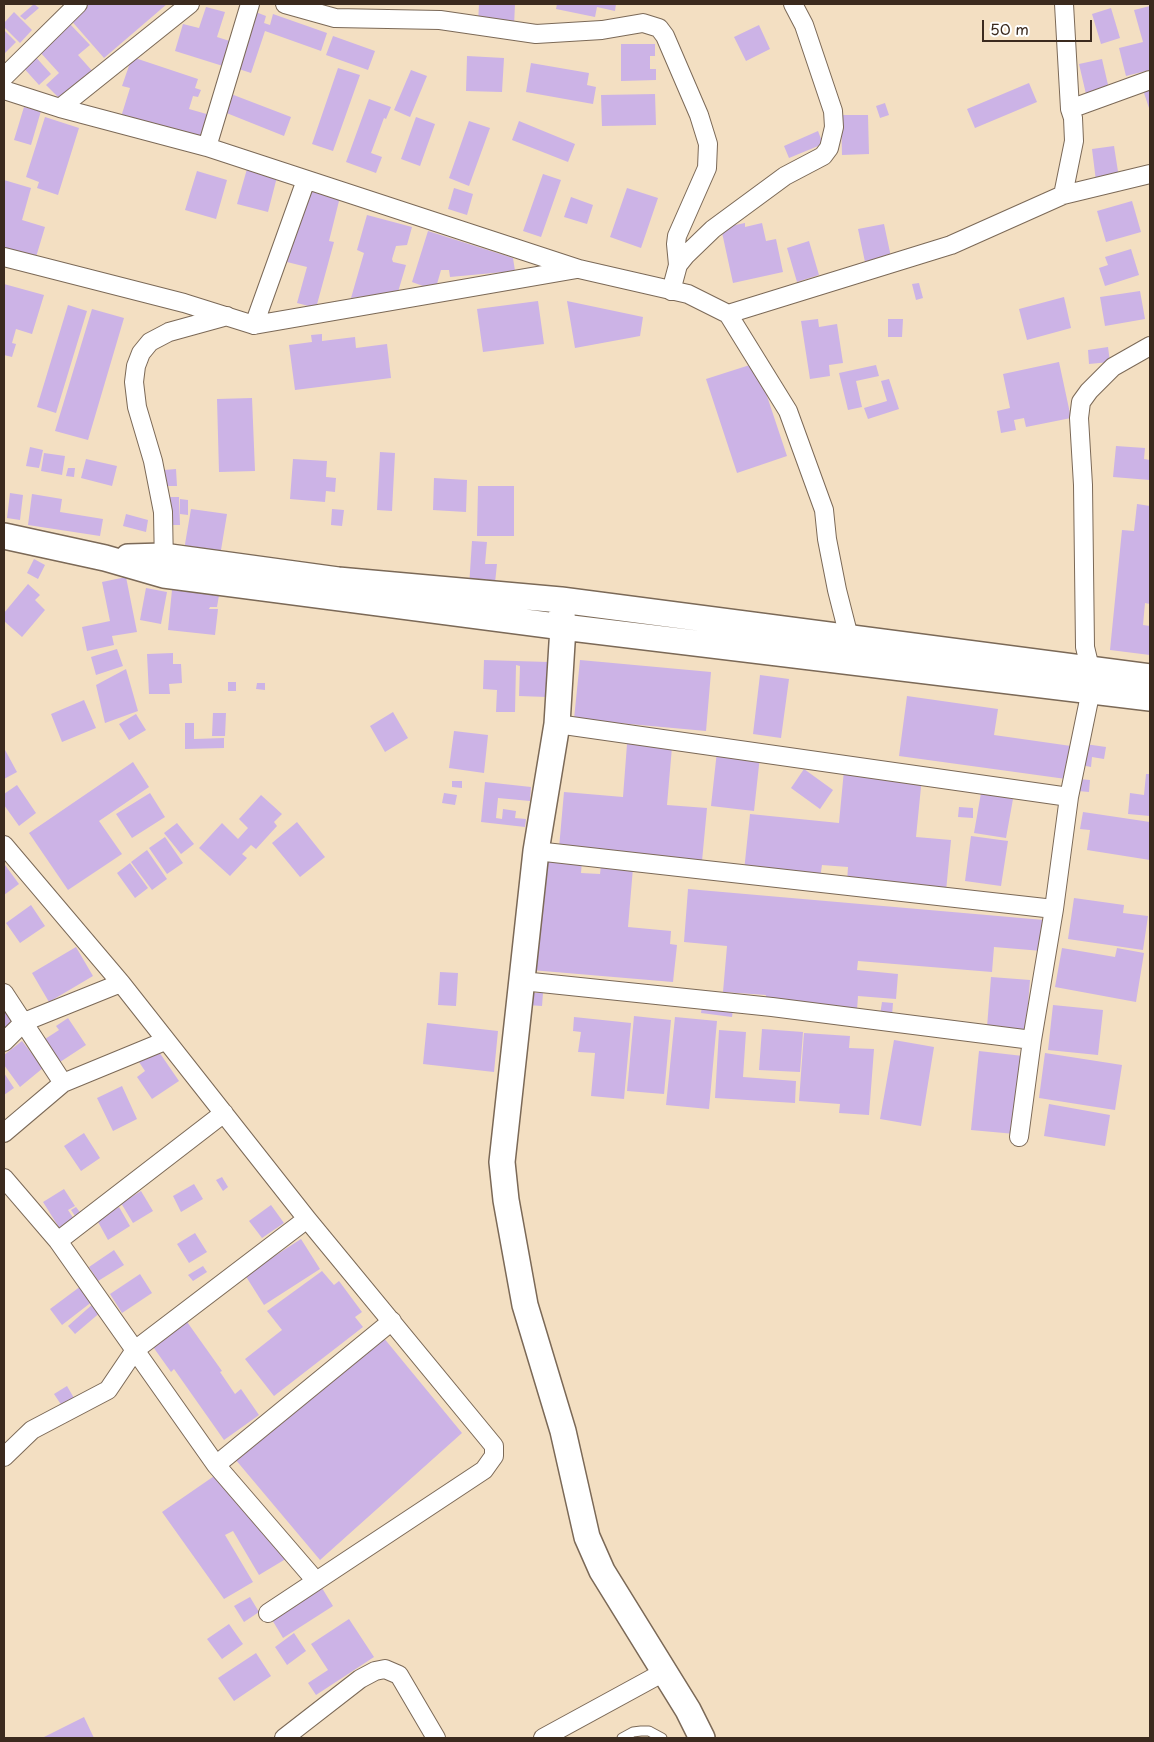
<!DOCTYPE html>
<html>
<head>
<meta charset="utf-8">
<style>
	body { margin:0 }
	#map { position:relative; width:1154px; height:1742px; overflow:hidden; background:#f3dfc2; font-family:"Playpen Sans",sans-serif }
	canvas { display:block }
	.frame { position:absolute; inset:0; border:5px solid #3b2a1e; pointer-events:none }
	.scale { position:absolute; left:982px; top:20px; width:110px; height:22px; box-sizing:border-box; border:2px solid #3b2a1e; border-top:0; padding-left:6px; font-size:15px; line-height:18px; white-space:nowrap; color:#3b2a1e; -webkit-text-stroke:4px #fff; paint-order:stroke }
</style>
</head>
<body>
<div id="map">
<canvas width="1154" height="1742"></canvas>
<div class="frame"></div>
<div class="scale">50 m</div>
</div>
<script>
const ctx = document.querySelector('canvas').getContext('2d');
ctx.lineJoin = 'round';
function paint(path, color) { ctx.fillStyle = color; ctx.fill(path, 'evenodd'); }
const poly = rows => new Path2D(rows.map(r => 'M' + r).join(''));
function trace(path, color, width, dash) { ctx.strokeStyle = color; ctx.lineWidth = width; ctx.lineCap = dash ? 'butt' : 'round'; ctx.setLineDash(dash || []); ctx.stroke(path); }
paint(poly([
	[34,4,39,8,25,20,20,16],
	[86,4,167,4,104,58,69,18],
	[479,4,515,4,514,26,478,24],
	[557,4,616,4,615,11,597,7,595,17,556,9],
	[1150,6,1150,70,1126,76,1119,48,1143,42,1134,10],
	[206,7,225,12,217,37,233,42,226,67,175,51,183,24,199,28],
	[1111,8,1120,38,1101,44,1092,14],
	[253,11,266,16,264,23,270,25,273,14,327,33,321,51,265,31,251,73,233,67],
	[14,12,32,30,20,43,4,27,4,23],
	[70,24,90,45,78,55,94,73,63,102,46,85,59,73,40,52],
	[759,25,770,49,746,61,734,37],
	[5,31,16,42,4,54,4,32],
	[333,36,375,51,368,70,326,55],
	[621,44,655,44,655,56,650,56,650,69,656,69,656,80,621,81],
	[33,54,51,74,39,85,21,65],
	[467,56,504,58,502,92,466,91],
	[132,57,198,79,195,88,201,90,198,97,193,96,189,109,210,115,201,143,121,117,130,88,122,86],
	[1102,59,1109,89,1086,94,1079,64],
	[531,63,589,73,587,85,596,87,593,104,526,92],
	[338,68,360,75,333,151,312,144],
	[411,70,427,76,410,117,394,110],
	[1029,83,1037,102,975,128,967,109],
	[1150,85,1150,111,1142,87],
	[231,94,291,117,284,136,224,112],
	[655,94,656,125,602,126,601,95],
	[369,99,391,107,386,119,384,118,371,153,382,157,376,173,346,162],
	[885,103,889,115,880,118,876,106],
	[24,107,41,111,31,145,14,140],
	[841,115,868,115,869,154,842,155],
	[45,117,79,128,58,195,37,188,39,182,26,177],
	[416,117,435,124,420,166,401,159],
	[469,121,490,128,469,186,449,178],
	[519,121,575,144,568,162,512,140],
	[818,131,823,144,789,158,784,146],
	[1114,146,1119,178,1096,181,1092,149],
	[247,169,277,177,268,212,237,204],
	[197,171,227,180,216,219,185,210],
	[543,174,561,180,541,237,523,231],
	[4,180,31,188,22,220,45,227,36,257,4,247],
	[454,188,473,194,467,215,448,209],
	[627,188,658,198,641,248,610,237],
	[307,189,340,197,329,241,334,242,316,308,297,303,307,267,287,262],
	[571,197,593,205,587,224,564,217],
	[1132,201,1141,232,1106,242,1097,211],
	[367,215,412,227,407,245,396,246,392,259,393,262,406,265,398,292,351,298,364,253,357,250],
	[745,223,745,227,762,223,766,241,776,239,783,272,733,283,721,228],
	[884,224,891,257,865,262,858,229],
	[428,231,513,258,515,271,450,277,449,270,441,270,437,284,423,286,412,282],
	[809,241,819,275,797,282,787,248],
	[1131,249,1139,275,1105,286,1099,268,1108,265,1105,257],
	[919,283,923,298,916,300,912,284],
	[4,284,44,295,32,334,16,329,12,343,16,344,12,357,4,355],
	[1140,291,1145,319,1105,326,1100,297],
	[1064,297,1071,328,1027,340,1019,309],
	[538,301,544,344,483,352,477,309],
	[567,301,643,317,640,336,575,348],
	[68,305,87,311,56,413,37,407],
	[92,309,124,318,88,440,55,431],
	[818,319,819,327,837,324,843,363,829,365,830,376,810,379,801,321],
	[888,319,903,319,902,337,888,337],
	[322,334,322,341,355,337,356,348,387,344,391,378,295,390,289,345,312,342,311,335],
	[1108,347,1110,362,1089,364,1088,350],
	[1059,362,1071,418,1026,427,1024,418,1014,420,1016,430,1001,433,997,411,1010,408,1003,374],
	[756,363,787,456,737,473,706,379],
	[876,365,879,376,856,381,862,407,848,410,839,373],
	[889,379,899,409,868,419,864,408,887,401,881,381],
	[252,398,255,471,219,472,217,399],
	[1116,446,1145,448,1144,459,1150,460,1150,480,1113,477],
	[30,447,43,450,39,468,26,466],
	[380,452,395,453,392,511,377,510],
	[44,453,65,456,62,475,41,471],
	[86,459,117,466,112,486,81,478],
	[293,459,327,461,326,477,336,478,335,492,326,491,325,502,290,499],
	[68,468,75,468,74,477,66,476],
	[176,469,177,486,165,486,164,470],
	[434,478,467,480,466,512,433,510],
	[478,486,514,486,514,536,477,536],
	[10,493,23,495,20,520,7,518],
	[32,494,62,499,60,512,103,519,100,536,28,525],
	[168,497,179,497,180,525,168,525],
	[180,499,188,500,188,515,180,514],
	[1137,504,1150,506,1150,604,1145,603,1143,625,1150,626,1150,655,1110,650,1122,530,1134,531],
	[191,509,227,514,220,556,184,550],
	[332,509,344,510,342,526,331,525],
	[126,514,148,520,146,532,123,526],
	[472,541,487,542,485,564,497,564,495,583,469,587],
	[34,559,45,565,38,579,27,573],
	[126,577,137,632,112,636,114,645,87,651,82,627,110,621,102,582],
	[28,584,40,595,35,600,45,610,22,637,4,621,4,613],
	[146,588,167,592,161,624,140,620],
	[172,590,219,595,217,607,210,607,209,609,218,609,215,635,168,630],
	[117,649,123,666,96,675,91,657],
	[173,653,173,664,181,664,182,683,169,684,170,694,149,694,147,654],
	[484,660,548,662,547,697,519,696,520,666,516,665,515,712,496,712,497,690,483,689],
	[580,660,711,672,706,731,574,719],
	[126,669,138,711,105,723,96,685],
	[760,675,789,679,781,738,753,734],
	[228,682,236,682,236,691,228,691],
	[257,683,265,683,265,690,256,689],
	[907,696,998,709,994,735,1071,746,1066,779,899,756],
	[84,700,96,728,62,742,51,714],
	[393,712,408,738,385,752,370,726],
	[213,713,226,713,225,736,212,736],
	[136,714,146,730,129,740,119,724],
	[185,723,194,723,194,739,224,738,224,748,185,749],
	[454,731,488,735,484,773,449,768],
	[627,744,672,747,667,805,707,808,702,861,559,848,564,792,623,797],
	[1085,744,1106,747,1104,759,1092,757,1091,767,1081,765],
	[4,748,17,772,4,779],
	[717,751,760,756,754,811,711,806],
	[133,762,149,787,99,821,122,854,68,890,29,833],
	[804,769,833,790,820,809,791,788],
	[844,770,922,777,916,837,951,840,946,891,847,882,848,867,822,865,820,878,744,871,750,814,839,823],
	[1146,774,1150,774,1150,816,1128,814,1130,793,1144,795],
	[1079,779,1090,780,1089,792,1078,791],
	[452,781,462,781,462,788,452,787],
	[485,782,531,787,530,801,498,798,496,818,502,819,503,809,516,811,515,818,526,819,525,827,481,822],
	[17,785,36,813,19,826,4,805,4,794],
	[150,793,165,817,132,838,116,814],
	[444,793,457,795,455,805,442,803],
	[981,793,1013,799,1006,838,974,833],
	[261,795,282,814,274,822,277,826,256,849,251,845,242,854,247,858,230,876,199,848,222,823,238,839,248,828,239,819],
	[959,807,973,808,973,818,958,817],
	[1083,812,1150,822,1150,860,1087,850,1090,830,1080,829],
	[297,822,325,857,300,877,272,843],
	[177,823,194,844,181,854,164,833],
	[971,836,1008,841,1001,886,965,881],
	[165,837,183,863,167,874,149,848],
	[147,850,167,879,152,890,131,862],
	[541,858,582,861,581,873,600,874,601,865,633,868,628,927,671,931,670,944,677,945,673,982,531,970],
	[130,863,148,888,135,898,117,873],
	[5,865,19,884,4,895,4,866],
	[688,889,1044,920,1042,951,994,947,992,972,858,961,857,970,898,974,896,999,858,996,857,1010,765,1002,766,995,723,992,727,946,684,942],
	[1074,898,1124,905,1123,913,1148,916,1143,950,1068,939],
	[31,905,45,926,20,943,6,923],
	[76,947,93,976,49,1002,32,973],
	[1062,948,1115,957,1117,948,1144,953,1136,1002,1055,987],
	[440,972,458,973,456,1006,438,1005],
	[991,977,1030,980,1026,1030,987,1027],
	[528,993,543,993,542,1006,528,1005],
	[882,1002,893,1003,892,1016,880,1015],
	[1053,1005,1103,1010,1098,1055,1048,1050],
	[702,1006,733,1010,732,1017,701,1013],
	[4,1007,16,1023,4,1033],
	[634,1016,671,1020,664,1094,627,1091],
	[574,1017,631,1023,624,1099,591,1096,595,1053,578,1052,581,1032,573,1031],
	[675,1017,717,1021,709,1109,666,1105],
	[68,1018,86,1045,57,1064,42,1041,59,1030,56,1026],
	[427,1023,498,1031,494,1072,423,1064],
	[762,1029,803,1032,800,1072,759,1070],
	[719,1030,746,1032,743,1077,796,1081,795,1103,715,1098],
	[804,1033,850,1036,849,1048,874,1049,869,1115,839,1113,840,1104,799,1101],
	[894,1040,934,1047,921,1126,880,1119],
	[22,1041,43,1068,20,1087,4,1065,4,1055],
	[157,1049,179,1081,152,1099,137,1077,145,1071,139,1062],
	[979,1051,1023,1056,1015,1134,971,1130],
	[1045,1053,1122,1065,1115,1110,1039,1098],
	[4,1073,14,1088,4,1095],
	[122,1086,137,1119,113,1131,97,1098],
	[1049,1104,1110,1115,1105,1146,1044,1136],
	[84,1133,100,1158,81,1171,64,1146],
	[222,1177,228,1187,223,1191,216,1180],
	[194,1184,203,1199,181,1212,173,1196],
	[64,1189,75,1206,68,1210,74,1219,60,1229,43,1202],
	[141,1191,153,1211,133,1223,121,1203],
	[271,1205,284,1223,262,1238,249,1221],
	[76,1207,82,1215,77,1219,71,1210],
	[119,1207,130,1226,108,1240,97,1220],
	[195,1233,207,1252,189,1263,177,1244],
	[301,1239,320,1269,264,1305,245,1275],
	[114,1250,124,1265,98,1281,89,1267],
	[203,1266,207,1272,193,1281,188,1275],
	[322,1271,334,1285,339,1281,362,1312,355,1317,363,1327,274,1396,245,1359,282,1330,267,1311],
	[140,1274,152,1293,122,1313,110,1294],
	[81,1286,93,1301,62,1325,50,1309],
	[94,1303,102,1311,75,1334,68,1326],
	[185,1319,222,1371,220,1372,235,1394,241,1389,259,1415,224,1440,174,1369,171,1372,151,1344],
	[383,1337,462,1433,320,1560,235,1459],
	[67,1386,74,1398,62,1406,54,1394],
	[220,1472,289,1557,259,1575,233,1531,225,1535,253,1582,224,1599,162,1512],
	[322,1588,333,1606,283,1638,271,1618],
	[250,1597,259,1612,244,1622,234,1606],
	[349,1619,374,1657,316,1695,308,1683,328,1670,311,1644],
	[229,1624,243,1644,222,1659,207,1639],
	[294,1633,306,1651,287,1665,275,1647],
	[256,1653,271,1676,234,1701,218,1678],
	[84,1717,94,1738,42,1738]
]), '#ccb3e6');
const lane = poly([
	[622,1738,633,1732,641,1731,649,1731,662,1738]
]);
const street = poly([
	[285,4,335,18,440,20,536,34,602,30,643,23,659,28,665,36,699,115,708,144,707,168,677,236,676,244,678,265],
	[4,77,78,4],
	[4,90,60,108,207,147,579,269,688,294,728,314,951,245,1063,195,1150,174],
	[60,108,190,4],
	[1070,109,1150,80],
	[207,147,250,4],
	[1063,195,1074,141,1073,118,1070,109,1064,4],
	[4,257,184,303,254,325,577,269],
	[671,291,678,265,686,255,713,229,785,176,823,156,829,148,834,127,833,111,804,25,793,4],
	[728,314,788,411,824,510,827,539,837,590,849,637],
	[254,325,306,180],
	[164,567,163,512,153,461,137,407,134,382,136,366,141,353,150,342,169,332,227,316],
	[557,724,1069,797],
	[4,845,121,983,307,1219,494,1446,494,1456,484,1470,268,1613],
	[536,851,1054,909],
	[522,981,772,1007,1032,1040],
	[4,993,63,1083],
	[4,1042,24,1022,121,983],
	[4,1133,63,1083,165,1041],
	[1019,1137,1032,1040,1054,909,1069,797,1091,690,1090,668,1085,647,1083,485,1079,418,1081,402,1089,391,1113,367,1150,346],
	[4,1178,58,1241,216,1465,316,1581],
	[58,1241,224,1113],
	[4,1457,32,1430,108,1390,135,1350,307,1219],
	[216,1465,392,1321],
	[284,1738,360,1679,375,1671,385,1669,399,1675,436,1738],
	[543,1738,664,1672]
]);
const secondary = poly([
	[4,536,105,558,164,575,563,627,1150,698],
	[128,557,163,556,338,580,561,600,1150,677],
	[561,600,563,627,557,724,536,851,502,1162,506,1200,525,1305,563,1431,587,1537,602,1571,688,1710,702,1738]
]);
trace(lane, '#7b6957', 11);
trace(street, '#7b6957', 20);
trace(secondary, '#7b6957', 28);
trace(lane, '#fff', 9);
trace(street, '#fff', 18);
trace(secondary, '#fff', 25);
</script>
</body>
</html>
